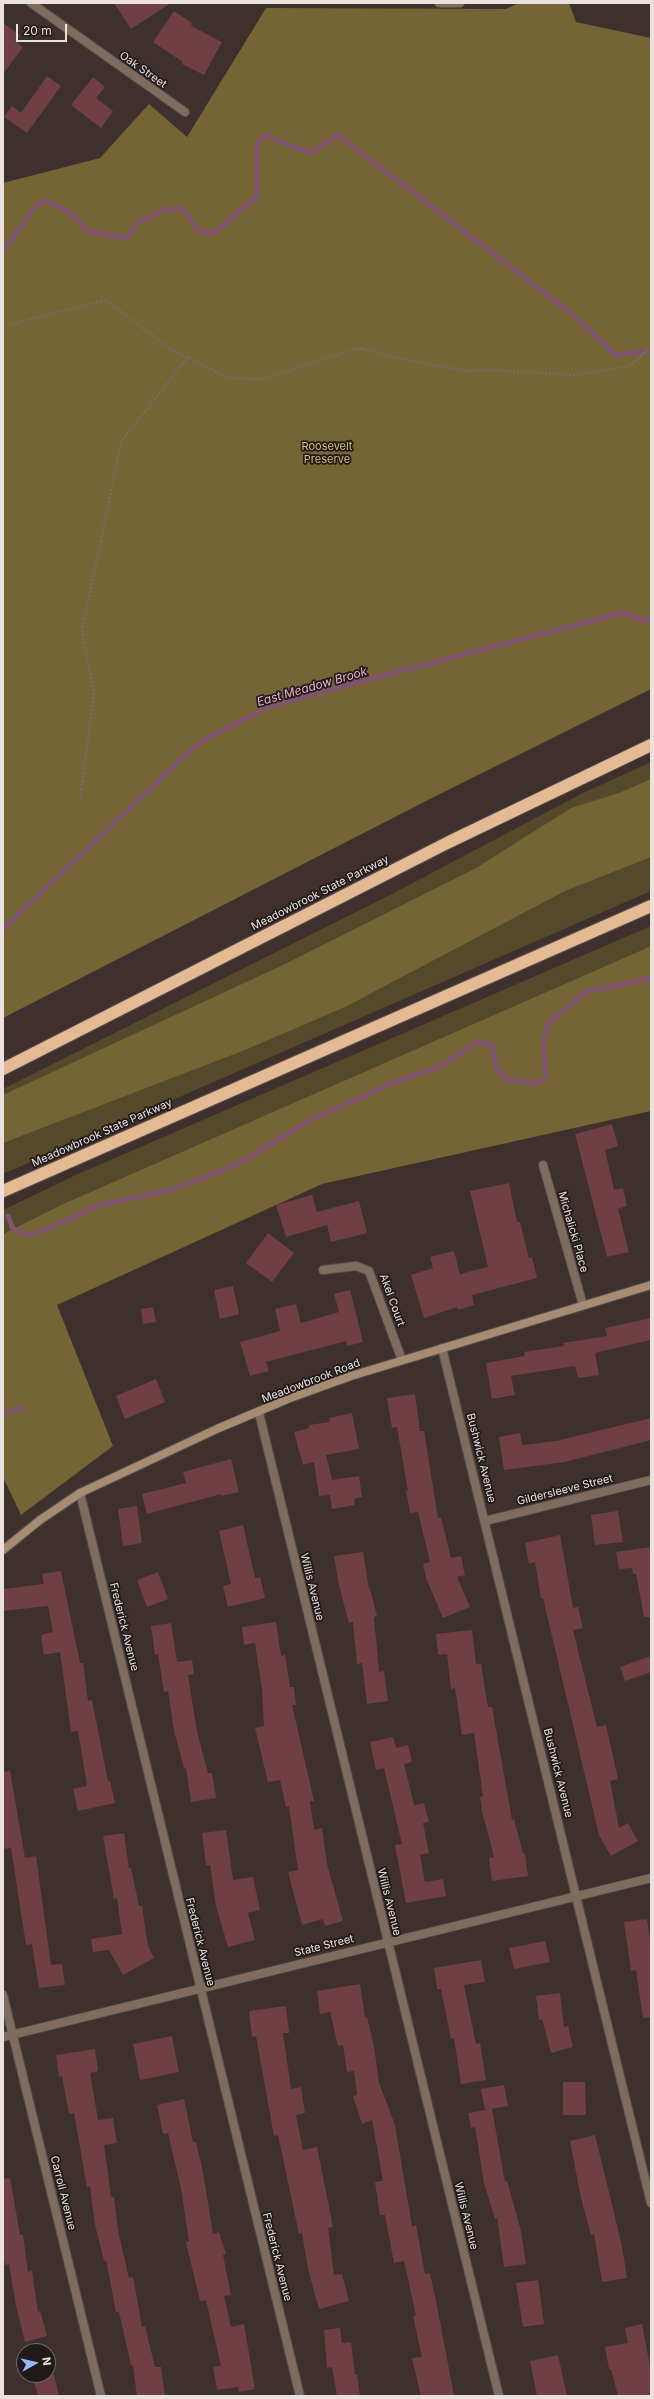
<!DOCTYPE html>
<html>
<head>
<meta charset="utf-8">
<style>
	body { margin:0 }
	#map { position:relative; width:654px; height:2399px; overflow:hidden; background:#3e312d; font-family:Inter,sans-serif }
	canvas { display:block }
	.frame { position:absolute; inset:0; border:4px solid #ebe2e0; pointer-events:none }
	.north { position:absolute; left:16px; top:2343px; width:40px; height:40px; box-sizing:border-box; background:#201a19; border:1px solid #716a69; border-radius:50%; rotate:82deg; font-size:11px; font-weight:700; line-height:16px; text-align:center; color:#ebe2e0 }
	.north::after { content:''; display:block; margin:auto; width:14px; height:18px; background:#99b5fd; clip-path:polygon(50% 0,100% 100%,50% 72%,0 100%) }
	.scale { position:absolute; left:16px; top:24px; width:51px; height:18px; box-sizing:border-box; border:2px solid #ebe2e0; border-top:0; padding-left:5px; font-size:12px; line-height:14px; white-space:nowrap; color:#ebe2e0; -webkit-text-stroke:3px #201a19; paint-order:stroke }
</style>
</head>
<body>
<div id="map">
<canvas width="654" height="2399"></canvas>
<div class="frame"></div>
<div class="north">N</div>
<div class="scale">20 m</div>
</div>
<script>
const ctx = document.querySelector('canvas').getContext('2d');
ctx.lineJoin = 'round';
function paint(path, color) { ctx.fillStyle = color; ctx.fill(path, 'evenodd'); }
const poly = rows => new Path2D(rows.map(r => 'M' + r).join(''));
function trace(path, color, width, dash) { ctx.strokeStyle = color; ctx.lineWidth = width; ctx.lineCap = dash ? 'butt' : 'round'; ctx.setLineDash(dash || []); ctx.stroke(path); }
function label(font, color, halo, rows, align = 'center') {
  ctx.font = font + ' Inter,sans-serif'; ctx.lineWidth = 3.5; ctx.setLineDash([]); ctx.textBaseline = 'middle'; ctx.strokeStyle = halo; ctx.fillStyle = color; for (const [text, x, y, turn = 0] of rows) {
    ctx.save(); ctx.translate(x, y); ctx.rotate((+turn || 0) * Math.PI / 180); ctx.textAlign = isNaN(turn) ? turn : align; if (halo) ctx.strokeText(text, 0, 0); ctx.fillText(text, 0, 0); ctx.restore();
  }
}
paint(poly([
	[651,762,651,891,3,1174,3,1089,388,896,583,793],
	[651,926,651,946,63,1204,3,1234,3,1210,78,1174]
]), '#54492a');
paint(poly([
	[519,3,569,3,576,22,651,38,651,689,430,799,3,1018,3,183,100,158,149,104,187,137,266,8,506,9],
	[651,779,651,857,565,891,345,1007,245,1050,3,1143,3,1095,285,964,476,868,571,808,619,793],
	[651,946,651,1111,322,1184,57,1305,113,1446,21,1515,3,1477,3,1234,63,1204]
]), '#756434');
trace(poly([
	[3,251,34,208,45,200,74,215,87,231,127,238,137,223,164,210,182,208,198,231,215,233,257,196,257,144,265,135,310,153,338,135,571,313,616,355,651,351],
	[3,929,198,743,266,708,325,691,621,613,644,620,651,620],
	[8,1216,13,1229,28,1235,50,1228,96,1206,172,1190,240,1163,309,1121,392,1083,441,1066,477,1042,492,1045,496,1068,506,1079,535,1083,546,1078,543,1040,548,1024,585,992,651,978],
	[3,1414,22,1408]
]), '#81546d', 5);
paint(poly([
	[114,3,171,3,131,29],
	[174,11,192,23,191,26,222,42,204,75,182,64,183,62,153,42],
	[3,23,20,35,15,41,23,47,3,74],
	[47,76,61,86,27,133,4,117,12,106,21,113],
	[93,77,105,87,96,98,113,111,101,128,71,105],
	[612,1124,618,1146,605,1150,614,1190,623,1188,627,1206,618,1209,629,1252,607,1257,575,1134],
	[509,1183,517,1222,520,1222,529,1258,532,1257,537,1278,472,1295,474,1305,458,1310,457,1307,424,1318,411,1275,433,1268,430,1257,454,1251,460,1274,488,1267,470,1191],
	[312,1195,317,1212,359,1201,367,1233,331,1242,327,1225,286,1237,276,1205],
	[268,1233,294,1253,272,1282,246,1263],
	[233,1286,239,1314,220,1319,214,1290],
	[350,1290,363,1342,347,1346,346,1341,266,1362,269,1371,250,1376,240,1342,280,1331,275,1309,296,1304,301,1323,339,1312,334,1294],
	[153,1307,156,1322,143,1324,141,1309],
	[651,1318,651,1340,595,1353,599,1375,578,1378,575,1366,511,1376,515,1395,492,1399,486,1363,525,1356,524,1352,564,1346,563,1343,607,1336,605,1328],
	[156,1379,165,1402,125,1419,116,1396],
	[415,1394,420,1431,424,1431,438,1518,441,1518,451,1558,461,1556,465,1575,457,1577,470,1607,443,1618,426,1578,423,1564,430,1562,418,1512,410,1513,406,1491,408,1491,397,1427,392,1428,387,1398],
	[352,1413,359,1449,326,1455,332,1480,359,1476,362,1497,354,1499,355,1505,332,1509,330,1495,319,1496,314,1462,303,1465,294,1432,309,1428,309,1425,330,1422,329,1418],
	[651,1418,651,1440,565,1462,504,1470,499,1437,520,1433,522,1445,556,1441],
	[231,1459,239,1492,221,1496,221,1494,147,1514,142,1494,186,1483,183,1472],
	[137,1506,142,1543,123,1546,118,1509],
	[618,1511,623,1542,595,1545,591,1515],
	[243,1525,255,1578,260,1577,265,1598,228,1607,223,1586,231,1584,219,1531],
	[560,1535,573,1608,578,1607,583,1628,573,1630,597,1727,606,1725,618,1779,610,1781,619,1828,628,1823,638,1841,611,1856,599,1835,543,1598,541,1598,535,1562,529,1564,525,1543],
	[651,1547,651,1617,644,1617,636,1574,633,1574,632,1568,619,1569,616,1552],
	[363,1552,369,1589,370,1589,377,1616,374,1617,379,1672,384,1671,388,1701,367,1704,362,1663,357,1664,353,1622,349,1623,339,1586,334,1556],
	[61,1571,80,1663,83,1663,88,1701,92,1700,108,1781,110,1781,115,1803,78,1811,73,1789,87,1786,78,1731,71,1732,60,1652,44,1655,41,1635,53,1632,48,1606,3,1611,3,1589,44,1584,42,1574],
	[158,1572,168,1599,147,1607,137,1580],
	[276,1622,281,1656,285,1655,290,1687,294,1687,296,1705,292,1705,314,1801,310,1801,314,1830,322,1828,327,1864,343,1921,325,1926,323,1919,302,1925,288,1872,298,1870,289,1806,286,1807,280,1780,268,1782,255,1728,264,1726,262,1690,255,1643,244,1645,242,1627],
	[171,1623,177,1662,192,1660,194,1674,188,1675,197,1732,208,1773,212,1773,216,1798,191,1802,186,1768,184,1768,174,1731,168,1691,164,1692,158,1654,155,1655,151,1626],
	[472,1630,476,1664,481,1664,488,1707,492,1707,512,1820,514,1819,523,1853,525,1853,528,1876,492,1881,489,1858,494,1857,482,1811,480,1797,483,1796,474,1733,462,1735,455,1688,451,1689,447,1654,438,1655,436,1634],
	[651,1656,651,1672,625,1681,620,1667],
	[393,1737,396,1748,408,1745,412,1762,404,1764,414,1805,424,1803,429,1822,423,1823,429,1853,420,1855,425,1882,443,1879,446,1896,406,1903,395,1845,402,1844,384,1768,376,1770,370,1742],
	[10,1771,25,1858,36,1856,51,1965,62,1964,65,1985,39,1988,32,1944,26,1945,11,1848,3,1849,3,1772],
	[226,1830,233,1880,253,1877,260,1910,248,1913,255,1940,228,1947,216,1906,210,1865,206,1865,202,1833],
	[124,1833,129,1868,131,1868,139,1906,142,1906,148,1946,154,1958,123,1975,109,1950,93,1952,91,1939,122,1934,117,1898,114,1899,103,1836],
	[647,1919,651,1947,651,2017,643,2018,636,1970,631,1971,624,1922],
	[545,1941,550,1962,514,1969,509,1948],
	[481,1960,485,1982,464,1985,476,2044,480,2043,486,2080,461,2084,454,2038,451,2039,441,1989,437,1989,434,1968],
	[360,1984,365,2017,367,2017,374,2046,379,2083,395,2125,412,2226,416,2225,425,2274,430,2273,438,2311,454,2396,421,2396,412,2358,422,2357,413,2316,416,2316,404,2261,394,2263,385,2215,380,2215,375,2182,383,2181,372,2120,362,2124,353,2096,357,2095,354,2071,347,2072,343,2045,338,2046,330,2012,320,2014,317,1991],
	[560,1993,564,2027,568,2026,573,2047,551,2053,542,2019,539,2020,536,1996],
	[286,2006,289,2033,283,2033,291,2089,301,2087,305,2113,296,2115,303,2150,317,2147,333,2227,328,2228,334,2275,342,2274,349,2301,319,2309,308,2269,302,2233,299,2234,278,2135,274,2136,256,2036,252,2037,249,2011],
	[172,2036,179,2072,140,2080,133,2044],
	[95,2049,98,2071,90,2073,98,2120,113,2118,117,2143,104,2145,111,2197,114,2197,118,2231,129,2278,133,2277,142,2327,145,2326,155,2367,161,2367,165,2396,137,2396,133,2365,131,2365,119,2312,116,2312,106,2260,104,2261,95,2225,90,2187,87,2187,74,2113,69,2114,62,2076,59,2077,56,2055],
	[563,2082,585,2082,586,2115,563,2115],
	[504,2085,508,2106,485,2110,481,2089],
	[184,2099,193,2142,196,2142,203,2172,213,2234,219,2232,226,2254,223,2255,231,2295,224,2296,231,2327,244,2324,255,2389,239,2392,238,2387,217,2390,213,2367,221,2366,206,2300,200,2301,186,2242,189,2241,181,2189,168,2133,163,2134,157,2105],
	[492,2109,505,2182,507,2181,521,2231,526,2264,504,2267,497,2218,495,2219,484,2183,475,2127,471,2128,468,2113],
	[595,2135,622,2246,627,2278,602,2282,594,2234,591,2235,581,2198,570,2141],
	[10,2178,20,2235,23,2235,28,2272,32,2271,38,2312,40,2311,47,2336,25,2342,16,2306,9,2264,5,2265,3,2250,3,2179],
	[538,2280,544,2324,523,2327,516,2283],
	[642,2324,651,2371,651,2396,618,2396,611,2369,609,2369,605,2347,628,2343,625,2328],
	[340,2328,342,2343,351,2342,355,2375,357,2374,360,2396,337,2396,332,2367,327,2368,324,2330],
	[558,2355,567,2396,537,2396,530,2361],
	[32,2375,54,2375,59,2396,38,2396]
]), '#703e45');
const street = poly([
	[31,3,185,112],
	[439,3,460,3],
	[543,1165,583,1305],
	[323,1270,356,1266,369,1271,402,1360],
	[442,1348,651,2203],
	[259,1413,499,2396],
	[80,1493,300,2396],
	[485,1521,651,1480],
	[3,1995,101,2396],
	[3,2037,651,1878]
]);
const secondary = poly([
	[3,1550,40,1520,80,1493,219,1428,290,1398,351,1376,651,1285]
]);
const highway = poly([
	[3,1069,449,842,651,745],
	[3,1191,651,906]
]);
trace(street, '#5a4d4a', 10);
trace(secondary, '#5a4d4a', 10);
trace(highway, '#5a4d4a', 14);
trace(poly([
	[3,326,106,300,169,348,229,378,263,379,359,348,403,359,468,371,491,370,576,375,630,366,651,347],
	[80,798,94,694,82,631,121,442,188,357]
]), '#766a66', 2.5, [2, 2]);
trace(street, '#7e6d5e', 8);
trace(secondary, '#a78c74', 8);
trace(highway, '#e3ba94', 12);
label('11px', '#ebe2e0', '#201a19', [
	["Oak Street",143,70,35],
	["Meadowbrook State Parkway",320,893,-27],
	["Meadowbrook State Parkway",102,1133,-24],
	["Michalicki Place",573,1232,74],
	["Akel Court",392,1300,70],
	["Meadowbrook Road",311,1381,-21],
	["Bushwick Avenue",481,1458,76],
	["Gildersleeve Street",565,1490,-14],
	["Willis Avenue",312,1587,76],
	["Frederick Avenue",124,1627,76],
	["Bushwick Avenue",558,1773,76],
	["Willis Avenue",389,1902,76],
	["Frederick Avenue",200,1942,76],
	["State Street",324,1946,-14],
	["Carroll Avenue",63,2193,76],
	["Willis Avenue",466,2216,76],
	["Frederick Avenue",277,2257,76]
]);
label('11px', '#d7bc71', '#201a19', [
	["Roosevelt",327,447],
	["Preserve",327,460]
]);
label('italic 12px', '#f6acd4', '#201a19', [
	["East Meadow Brook",312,687,-16]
]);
</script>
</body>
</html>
